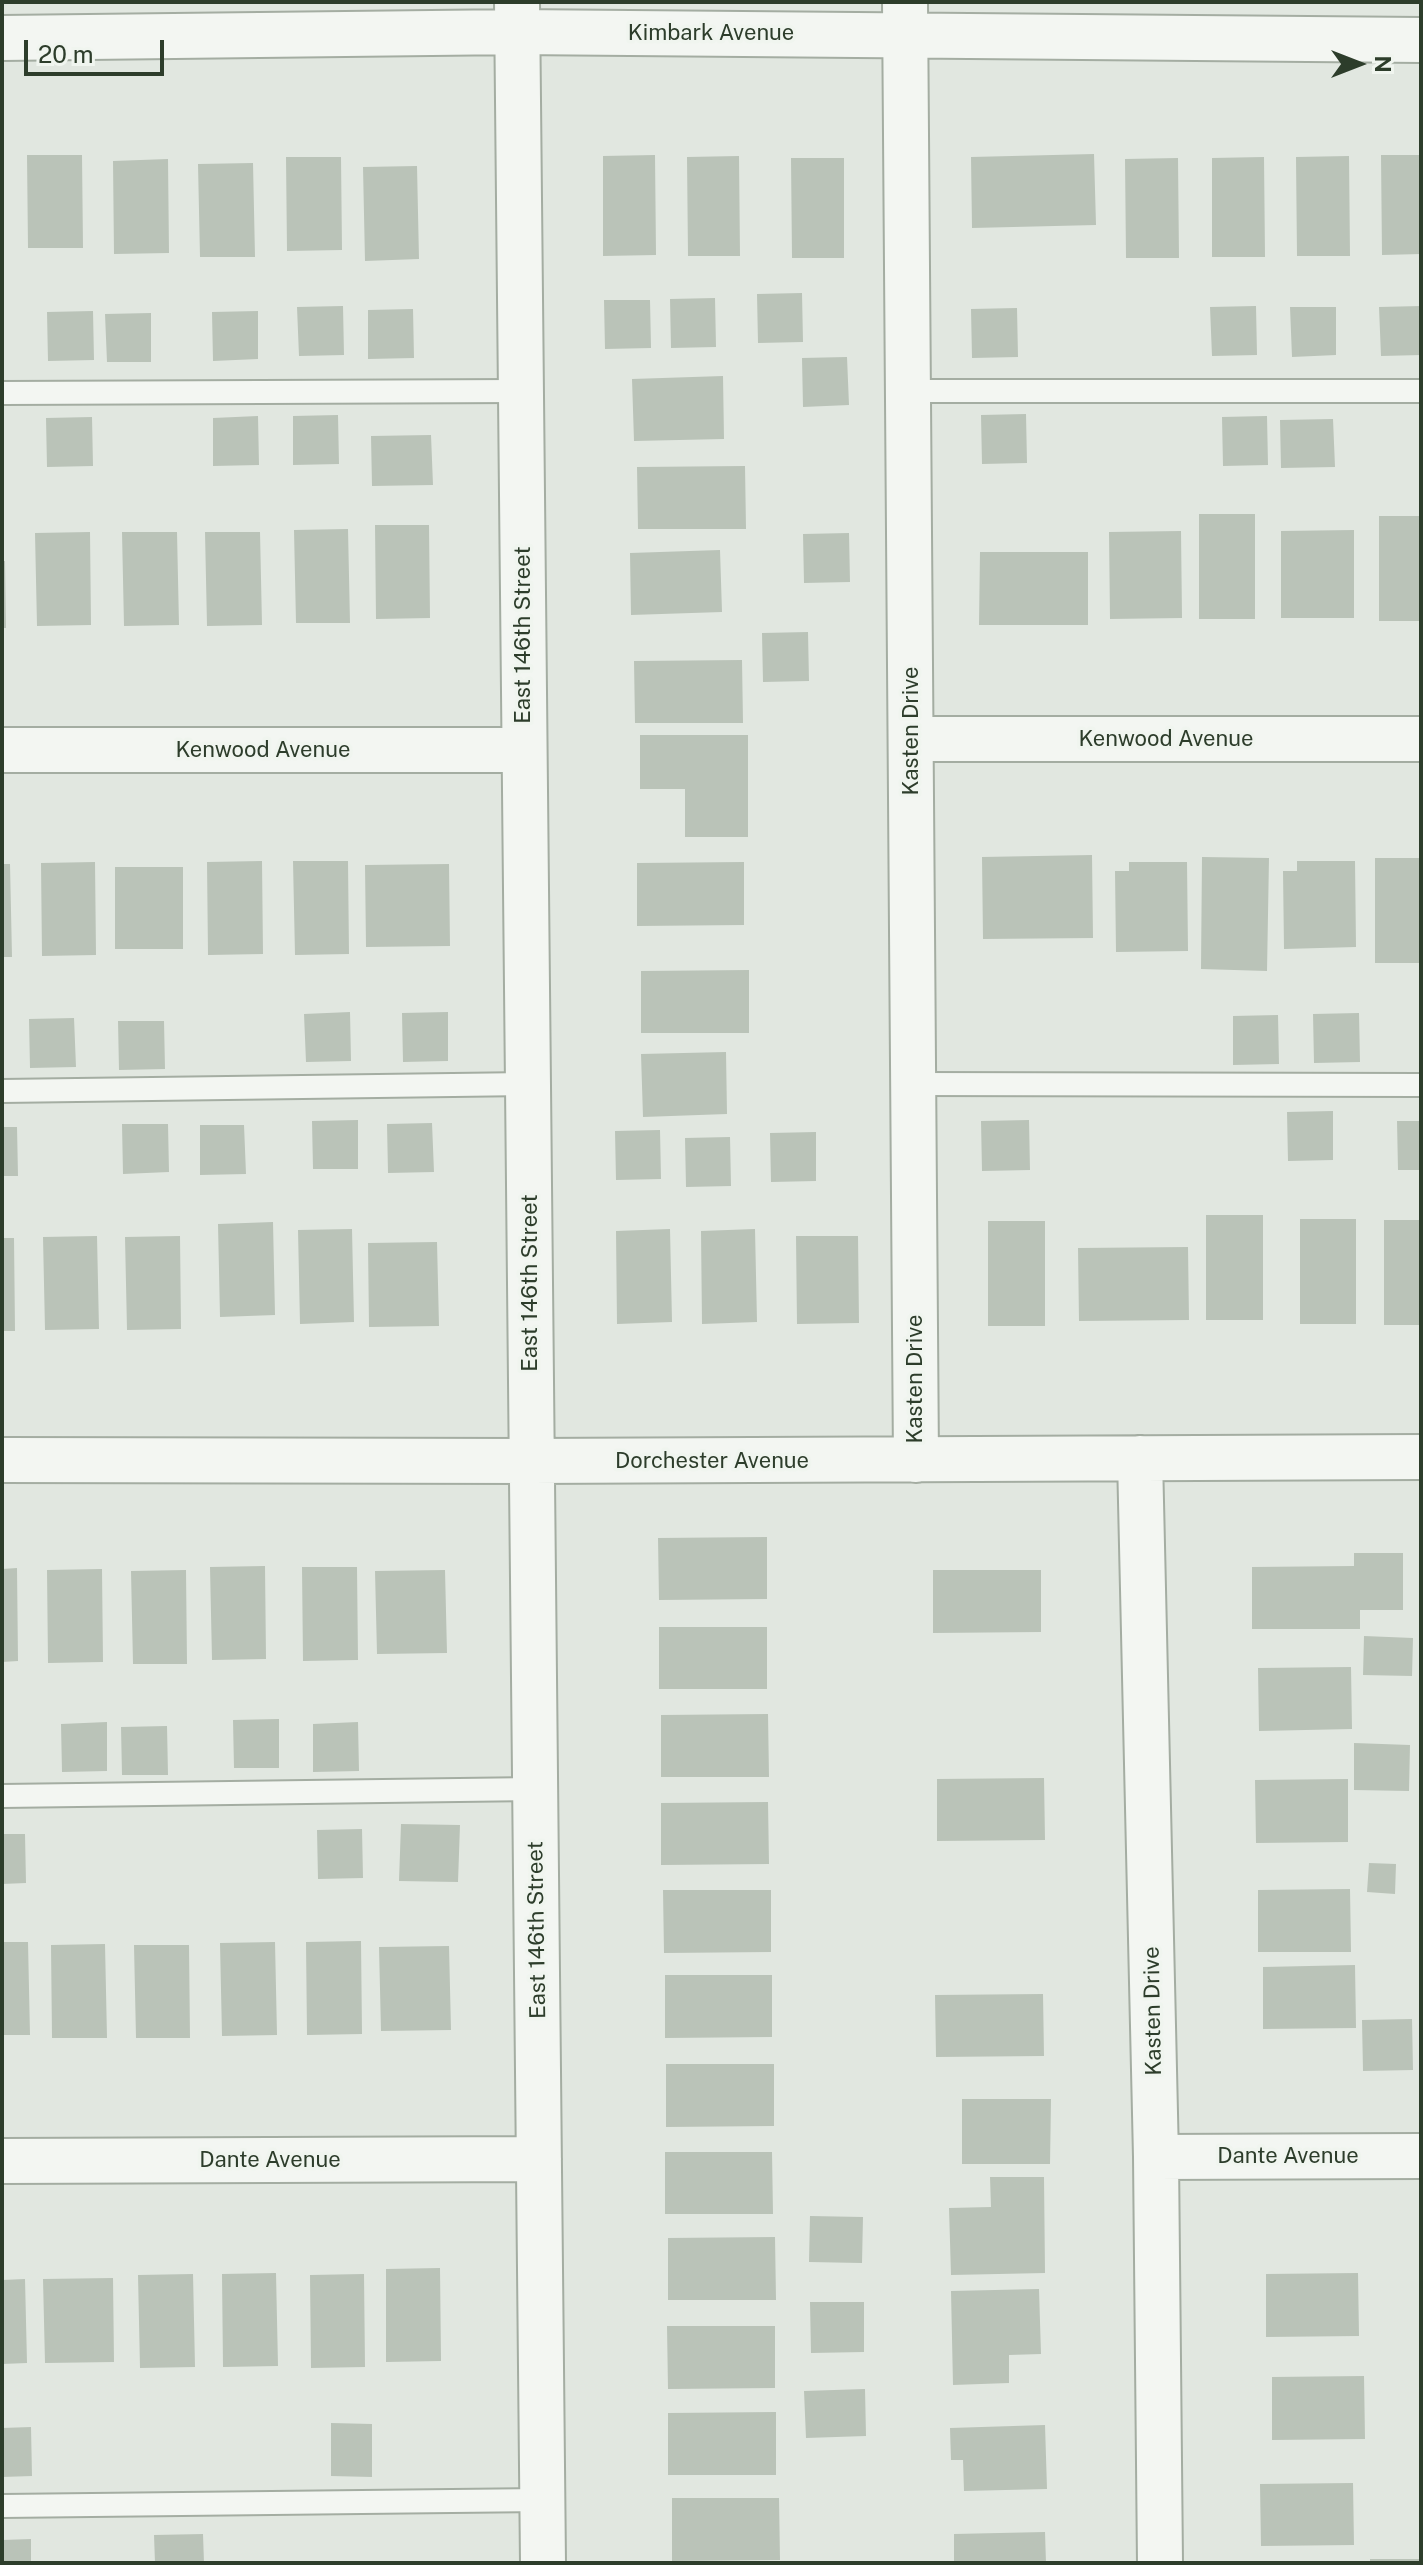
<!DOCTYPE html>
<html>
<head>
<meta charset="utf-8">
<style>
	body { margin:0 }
	#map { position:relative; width:1423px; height:2565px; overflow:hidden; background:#e1e7e0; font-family:"Public Sans",sans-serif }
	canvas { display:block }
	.frame { position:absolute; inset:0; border:4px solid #2d3d2b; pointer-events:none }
	.north { position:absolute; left:1319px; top:24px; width:80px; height:80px; -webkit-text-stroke:6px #f0f5ef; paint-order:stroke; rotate:90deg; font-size:22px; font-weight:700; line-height:32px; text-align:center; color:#2d3d2b }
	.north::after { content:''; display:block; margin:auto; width:28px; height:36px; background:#2d3d2b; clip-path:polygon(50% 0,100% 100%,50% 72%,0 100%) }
	.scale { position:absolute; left:24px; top:40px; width:140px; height:36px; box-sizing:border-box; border:4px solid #2d3d2b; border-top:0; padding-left:10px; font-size:24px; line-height:28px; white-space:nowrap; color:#2d3d2b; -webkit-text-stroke:6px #f0f5ef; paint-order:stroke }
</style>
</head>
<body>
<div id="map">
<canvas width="1423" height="2565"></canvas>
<div class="frame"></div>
<div class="north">N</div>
<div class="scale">20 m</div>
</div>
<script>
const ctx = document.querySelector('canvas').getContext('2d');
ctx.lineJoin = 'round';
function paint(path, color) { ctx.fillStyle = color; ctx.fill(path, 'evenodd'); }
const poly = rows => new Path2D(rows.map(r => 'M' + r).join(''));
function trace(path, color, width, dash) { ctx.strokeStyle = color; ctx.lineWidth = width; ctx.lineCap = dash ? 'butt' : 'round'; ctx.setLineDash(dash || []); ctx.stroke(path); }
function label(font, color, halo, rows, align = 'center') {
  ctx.font = font + ' "Public Sans",sans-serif'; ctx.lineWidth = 7; ctx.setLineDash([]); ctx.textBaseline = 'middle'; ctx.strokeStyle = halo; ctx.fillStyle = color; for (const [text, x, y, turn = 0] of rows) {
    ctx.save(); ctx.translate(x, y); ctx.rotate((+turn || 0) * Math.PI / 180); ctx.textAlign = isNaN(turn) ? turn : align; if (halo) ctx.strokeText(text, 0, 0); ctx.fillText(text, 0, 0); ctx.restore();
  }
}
paint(poly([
	[1094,154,1096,225,972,228,971,157],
	[27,155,82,155,83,248,28,248],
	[655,155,656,255,603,256,603,156],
	[1381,155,1421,155,1421,254,1382,255],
	[739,156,740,256,688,256,687,157],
	[1349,156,1350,256,1297,256,1296,157],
	[286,157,341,157,342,250,287,251],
	[1264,157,1265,257,1212,257,1212,158],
	[791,158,844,158,844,258,792,258],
	[1178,158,1179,258,1126,258,1125,159],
	[168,159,169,253,114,254,113,161],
	[253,163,255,257,200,257,198,164],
	[417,166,419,259,365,261,363,167],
	[802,293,803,342,758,343,757,294],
	[715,298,716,347,671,348,670,299],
	[604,300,650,300,651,348,605,349],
	[343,306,344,355,299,356,297,307],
	[1256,306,1257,355,1212,356,1210,307],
	[1421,306,1421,355,1381,356,1379,307],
	[1290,307,1336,307,1336,355,1292,357],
	[1017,308,1018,357,972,358,971,309],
	[413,309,414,358,368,359,368,310],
	[93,311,94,360,48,361,47,312],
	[258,311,258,359,213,361,212,312],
	[151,313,151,362,107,362,105,314],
	[847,357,849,405,803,407,802,358],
	[723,376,724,439,634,441,632,379],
	[1026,414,1027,463,982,464,981,415],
	[338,415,339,464,293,465,293,416],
	[258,416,259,465,213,466,213,418],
	[1267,416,1268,465,1223,466,1222,417],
	[92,417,93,466,47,467,46,418],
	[1333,419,1335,467,1281,468,1280,420],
	[431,435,433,485,372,486,371,436],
	[745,466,746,529,638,529,637,467],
	[1199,514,1255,514,1255,619,1199,619],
	[1379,516,1421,516,1421,621,1379,621],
	[375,525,429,525,430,618,376,619],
	[348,529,350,623,296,623,294,530],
	[1354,530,1354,618,1281,618,1281,531],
	[1181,531,1182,618,1110,619,1109,532],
	[90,532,91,625,37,626,35,533],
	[122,532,177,532,179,625,124,626],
	[205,532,260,532,262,625,207,626],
	[849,533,850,582,804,583,803,534],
	[720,550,722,612,631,615,630,553],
	[980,552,1088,552,1088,625,979,625],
	[2,561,5,561,6,628,2,628],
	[808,632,809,681,763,682,762,633],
	[742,660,743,723,635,723,634,661],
	[640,735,748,735,748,837,685,837,685,789,640,789],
	[1092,855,1093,938,983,939,982,857],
	[1202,857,1269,858,1267,971,1201,969],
	[1375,858,1421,858,1421,963,1375,963],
	[262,861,263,954,208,955,207,862],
	[293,861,348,861,349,954,295,955],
	[1297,861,1355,861,1356,947,1284,949,1283,871,1297,871],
	[95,862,96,955,42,956,41,863],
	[744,862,744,925,637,926,637,863],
	[1129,862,1187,862,1188,951,1116,952,1115,871,1129,871],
	[2,864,10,864,12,957,2,957],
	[449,864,450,946,366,947,365,865],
	[115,867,183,867,183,949,115,949],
	[749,970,749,1033,641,1033,641,971],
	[350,1012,351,1061,306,1062,304,1014],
	[448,1012,448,1061,403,1062,402,1013],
	[1359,1013,1360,1062,1314,1063,1313,1014],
	[1278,1015,1279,1064,1233,1065,1233,1016],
	[74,1018,76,1067,30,1068,29,1019],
	[118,1021,164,1021,165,1069,119,1070],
	[726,1052,727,1114,643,1117,641,1054],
	[1333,1111,1333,1160,1288,1161,1287,1112],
	[358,1120,358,1169,313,1169,312,1121],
	[1029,1120,1030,1170,982,1171,981,1121],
	[1397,1121,1421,1121,1421,1170,1398,1170],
	[432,1123,434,1172,388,1173,387,1124],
	[122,1124,168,1124,169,1172,123,1174],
	[200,1125,244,1125,246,1174,200,1175],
	[2,1127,17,1127,18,1176,2,1176],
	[660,1130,661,1179,616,1180,615,1131],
	[816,1132,816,1181,771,1182,770,1133],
	[730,1137,731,1186,686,1187,685,1138],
	[1206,1215,1263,1215,1263,1320,1206,1320],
	[1300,1219,1356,1219,1356,1324,1300,1324],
	[1384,1220,1421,1220,1421,1325,1384,1325],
	[988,1221,1045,1221,1045,1326,988,1326],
	[273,1222,275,1315,220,1317,218,1224],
	[352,1229,354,1322,300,1324,298,1230],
	[670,1229,672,1322,617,1324,616,1231],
	[755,1229,757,1322,702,1324,701,1231],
	[97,1236,99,1329,45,1330,43,1237],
	[180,1236,181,1329,127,1330,125,1237],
	[796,1236,858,1236,859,1323,797,1324],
	[2,1238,14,1238,15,1331,2,1331],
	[437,1242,439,1326,369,1327,368,1243],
	[1188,1247,1189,1320,1079,1321,1078,1248],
	[767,1537,767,1599,659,1600,658,1538],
	[1354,1553,1403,1553,1403,1610,1360,1610,1360,1629,1252,1629,1252,1567,1354,1566],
	[265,1566,266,1659,212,1660,210,1567],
	[302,1567,357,1567,358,1660,303,1661],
	[17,1568,18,1661,2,1662,2,1569],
	[102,1569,103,1662,48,1663,47,1570],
	[186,1570,187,1664,133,1664,131,1571],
	[445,1570,447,1653,377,1654,375,1571],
	[933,1570,1041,1570,1041,1632,933,1633],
	[659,1627,767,1627,767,1689,659,1689],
	[1364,1636,1413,1638,1412,1676,1363,1675],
	[1351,1667,1352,1729,1259,1731,1258,1668],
	[768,1714,769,1777,661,1777,661,1715],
	[279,1719,279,1768,234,1768,233,1720],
	[107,1722,107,1771,62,1772,61,1724],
	[358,1722,359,1771,313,1772,313,1724],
	[167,1726,168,1775,122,1775,121,1727],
	[1354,1743,1410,1745,1409,1791,1354,1790],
	[1044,1778,1045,1840,937,1841,937,1779],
	[1348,1779,1348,1842,1256,1843,1255,1780],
	[768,1802,769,1864,661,1865,661,1803],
	[401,1824,460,1825,458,1882,399,1881],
	[362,1829,363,1878,318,1879,317,1830],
	[2,1834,25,1834,26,1883,2,1884],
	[1369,1863,1396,1864,1395,1894,1367,1892],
	[1350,1889,1351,1952,1258,1952,1258,1890],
	[663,1890,771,1890,771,1952,664,1953],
	[361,1941,362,2034,307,2035,306,1942],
	[2,1942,28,1942,30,2035,2,2035],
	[275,1942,277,2035,222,2036,220,1943],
	[105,1944,107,2038,52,2038,51,1945],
	[134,1945,189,1945,190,2038,136,2038],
	[449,1946,451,2030,381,2031,379,1947],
	[1355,1965,1356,2028,1263,2029,1263,1967],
	[665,1975,772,1975,772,2037,665,2038],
	[1043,1994,1044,2056,936,2057,935,1995],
	[1412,2019,1413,2070,1363,2071,1362,2020],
	[666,2064,774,2064,774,2126,666,2127],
	[962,2099,1051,2099,1050,2164,962,2164],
	[665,2152,772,2152,773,2214,665,2214],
	[990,2177,1044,2177,1045,2273,951,2275,949,2208,991,2207],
	[810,2216,863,2217,862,2263,809,2262],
	[775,2237,776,2300,668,2300,668,2238],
	[440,2268,441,2361,386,2362,386,2269],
	[276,2273,278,2366,223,2367,222,2274],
	[1358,2273,1359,2336,1266,2337,1266,2274],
	[193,2274,195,2367,140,2368,138,2275],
	[364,2274,365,2367,311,2368,310,2275],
	[113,2278,114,2362,45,2363,43,2279],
	[25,2279,27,2363,2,2364,2,2280],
	[1039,2289,1041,2354,1009,2355,1009,2383,953,2385,951,2291],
	[810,2302,864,2302,864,2352,811,2353],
	[667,2326,775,2326,775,2388,668,2389],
	[1364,2376,1365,2439,1272,2440,1272,2377],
	[865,2389,866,2436,806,2438,804,2391],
	[776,2412,776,2475,668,2475,668,2413],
	[331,2423,372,2424,372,2477,331,2476],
	[1045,2425,1047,2489,964,2491,963,2460,951,2460,950,2428],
	[31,2427,32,2476,2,2477,2,2428],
	[1353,2483,1354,2545,1261,2546,1260,2484],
	[672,2498,779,2498,780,2560,672,2561],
	[1045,2532,1046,2563,954,2563,954,2534],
	[203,2534,204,2563,155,2563,154,2535],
	[31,2539,31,2563,2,2563,2,2540],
	[1370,2559,1419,2559,1419,2563,1370,2563]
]), '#bac3b8');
const service = poly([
	[908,391,1421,391],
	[2,393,521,391],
	[913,1084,1421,1085],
	[2,1091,528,1084],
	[2,1796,535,1789],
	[2,2506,542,2500]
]);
const minor = poly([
	[517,2,543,2563],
	[905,2,916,1460],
	[2,38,517,32,1421,40],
	[911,739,1421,739],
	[2,750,524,750],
	[1140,1458,1156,2157,1160,2563],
	[2,1460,531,1461,1421,1457],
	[1156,2157,1421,2156],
	[2,2161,539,2159]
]);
trace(service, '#a4ada2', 26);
trace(minor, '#a4ada2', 48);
trace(service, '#f3f6f2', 22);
trace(minor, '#f3f6f2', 44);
label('22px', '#2d3d2b', '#f0f5ef', [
	["Kimbark Avenue",711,33],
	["East 146th Street",523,635,-90],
	["Kasten Drive",911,731,-90],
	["Kenwood Avenue",1166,739],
	["Kenwood Avenue",263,750],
	["East 146th Street",530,1283,-90],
	["Kasten Drive",915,1379,-90],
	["Dorchester Avenue",712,1461],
	["East 146th Street",537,1930,-91],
	["Kasten Drive",1153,2011,-91],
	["Dante Avenue",1288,2156],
	["Dante Avenue",270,2160]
]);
</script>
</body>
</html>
